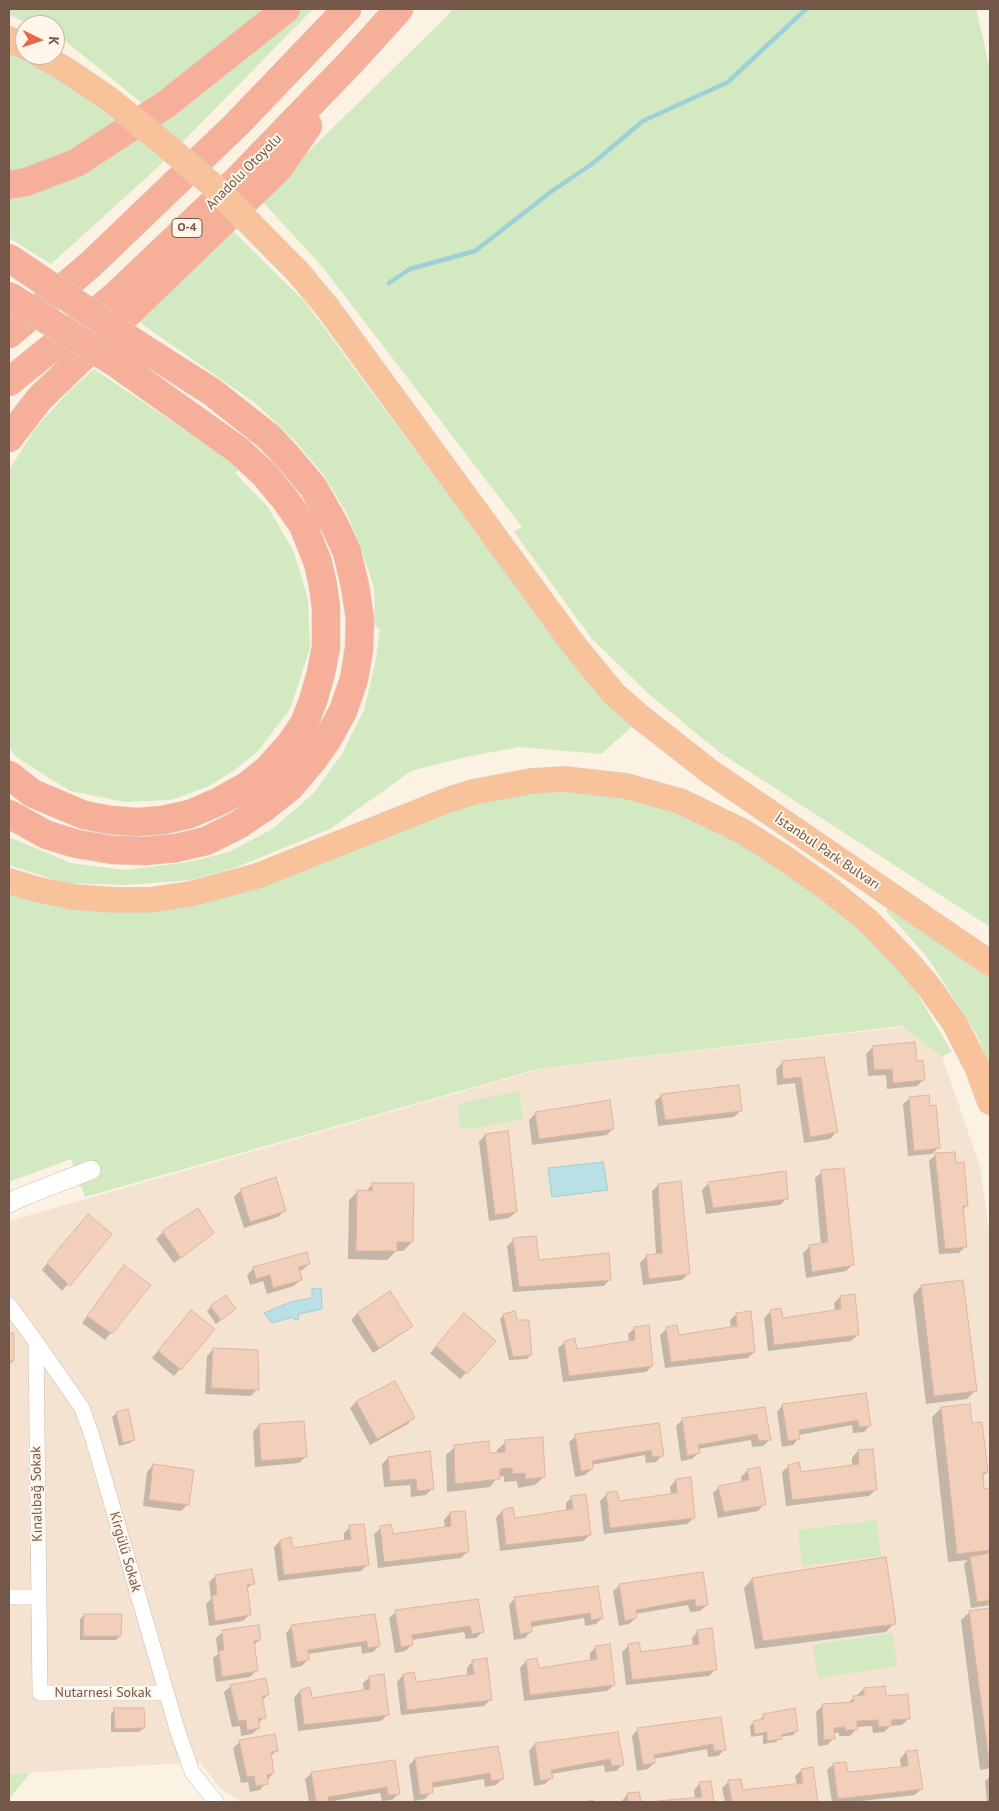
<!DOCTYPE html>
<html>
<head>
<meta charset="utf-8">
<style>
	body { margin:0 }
	#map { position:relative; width:999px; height:1811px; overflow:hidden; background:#fcf2e3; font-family:"PT Sans",sans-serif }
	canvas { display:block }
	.frame { position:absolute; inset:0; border:10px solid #745749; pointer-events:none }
	.north { position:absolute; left:15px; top:15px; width:50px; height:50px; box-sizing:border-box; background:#fff6e9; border:1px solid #c7b6a9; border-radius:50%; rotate:94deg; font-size:14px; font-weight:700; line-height:20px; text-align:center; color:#745749 }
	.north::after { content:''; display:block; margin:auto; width:18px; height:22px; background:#e66848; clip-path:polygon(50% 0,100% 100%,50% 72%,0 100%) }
</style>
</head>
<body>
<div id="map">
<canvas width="999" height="1811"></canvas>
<div class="frame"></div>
<div class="north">K</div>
</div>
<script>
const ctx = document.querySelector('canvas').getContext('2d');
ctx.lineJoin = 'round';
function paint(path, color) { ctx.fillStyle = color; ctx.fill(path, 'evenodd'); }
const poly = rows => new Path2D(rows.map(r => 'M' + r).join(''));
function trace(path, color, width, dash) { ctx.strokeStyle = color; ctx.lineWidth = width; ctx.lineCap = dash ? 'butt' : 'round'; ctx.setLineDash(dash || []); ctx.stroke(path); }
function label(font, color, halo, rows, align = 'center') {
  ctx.font = font + ' "PT Sans",sans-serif'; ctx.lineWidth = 4; ctx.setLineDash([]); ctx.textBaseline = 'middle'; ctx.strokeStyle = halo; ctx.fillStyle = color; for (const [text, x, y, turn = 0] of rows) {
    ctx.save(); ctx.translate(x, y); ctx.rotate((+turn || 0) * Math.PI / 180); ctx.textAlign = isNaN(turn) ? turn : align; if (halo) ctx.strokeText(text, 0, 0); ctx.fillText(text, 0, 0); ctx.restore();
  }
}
paint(poly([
	[902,1027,942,1057,980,1166,990,1239,990,1802,241,1802,220,1788,200,1762,9,1774,9,1221,541,1069]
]), '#f4e3d1');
paint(poly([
	[9,9,267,9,143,104,63,39,55,36,55,25,31,25,9,15],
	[298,9,313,9,156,169,51,264,9,238,9,193],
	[453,9,976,9,990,69,990,927,719,752,649,694,592,639,514,532,522,527,321,265,260,199,446,17],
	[9,49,26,57,81,93,118,124,88,145,9,176],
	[231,229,305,302,503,569,572,659,634,725,601,754,519,747,466,757,411,771,330,829,237,867,191,880,127,885,65,883,9,865,9,837,71,863,124,870,188,862,229,852,272,829,313,794,342,754,364,710,376,659,380,629,375,626,374,588,362,551,346,512,322,473,296,442,255,403,139,322],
	[94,369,226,458,238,470,235,473,267,506,293,550,308,599,310,648,290,709,259,750,235,770,209,786,171,800,125,802,70,791,16,757,9,747,9,470,35,429,68,392],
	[579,787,672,810,748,845,868,931,915,990,952,1052,942,1057,901,1026,538,1069,85,1197,71,1159,9,1182,9,894,16,897,80,907,108,909,481,798],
	[891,901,990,971,990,1067,977,1035,928,958,886,911],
	[519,1091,523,1119,461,1130,457,1104],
	[877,1520,881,1556,802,1566,798,1530],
	[893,1633,897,1666,818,1678,813,1645],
	[30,1773,9,1799,9,1774]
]), '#d3e9c2');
const water = poly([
	[603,1162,608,1190,552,1197,548,1168,603,1162],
	[321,1288,322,1309,299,1314,298,1320,295,1320,293,1317,272,1323,264,1313,291,1302,312,1298,312,1289,321,1288]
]);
paint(water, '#b8e0e5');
trace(water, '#9ed0d7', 1);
paint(poly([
	[873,1047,915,1062,924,1079,917,1086,887,1089,886,1075,868,1076,866,1054],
	[823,1058,836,1132,830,1139,804,1143,795,1083,777,1085,776,1069,783,1062],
	[662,1095,741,1110,734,1117,658,1126,655,1101],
	[910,1098,938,1148,932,1154,908,1156,903,1104],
	[536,1113,613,1128,607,1135,532,1145,529,1120],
	[485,1135,516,1212,509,1218,489,1221,479,1142],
	[936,1154,955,1164,967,1205,963,1210,966,1246,959,1253,939,1254,929,1161],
	[822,1172,853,1264,846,1271,806,1278,803,1253,810,1246,821,1244,815,1178],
	[785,1173,787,1198,780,1205,706,1214,702,1190,708,1184],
	[373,1184,412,1242,403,1251,396,1251,387,1260,348,1259,349,1200,357,1192,365,1192],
	[658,1185,689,1273,682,1280,643,1285,640,1263,647,1256,656,1255,652,1191],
	[241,1190,284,1211,278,1217,244,1228,234,1197],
	[198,1209,213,1233,174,1263,156,1239,163,1232],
	[81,1222,110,1234,62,1291,42,1270],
	[514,1240,538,1261,610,1279,604,1286,513,1292,507,1246],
	[309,1264,302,1270,298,1271,301,1279,294,1286,267,1294,263,1281,250,1285,247,1275,254,1268],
	[124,1267,149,1285,105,1340,82,1323],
	[921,1286,975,1391,967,1399,926,1404,913,1295],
	[389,1293,411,1325,405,1332,373,1353,351,1320,357,1314],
	[840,1297,858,1335,851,1341,768,1351,764,1318,771,1311,782,1319,835,1312,834,1303],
	[211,1307,235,1309,216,1324,207,1311],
	[737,1314,754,1352,748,1358,665,1368,660,1335,667,1328,678,1336,731,1329,730,1320],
	[504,1315,531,1355,527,1359,509,1360,500,1319],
	[185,1318,213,1329,174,1376,152,1358],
	[458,1321,466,1373,460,1379,430,1353],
	[635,1328,652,1366,646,1372,563,1382,558,1348,565,1342,576,1350,629,1342,628,1334],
	[9,1334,13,1334,13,1361,9,1365],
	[213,1349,257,1389,251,1396,205,1394,207,1356],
	[395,1383,414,1417,408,1424,370,1445,350,1408,356,1402],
	[865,1394,870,1425,864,1432,853,1433,852,1425,799,1435,799,1438,793,1445,782,1447,777,1412,783,1405],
	[969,1405,971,1424,987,1472,982,1477,983,1490,990,1489,990,1551,986,1555,990,1555,990,1605,971,1608,964,1564,968,1560,948,1562,932,1417,941,1408],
	[764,1408,769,1440,763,1446,752,1447,751,1440,698,1449,698,1453,692,1459,681,1461,676,1426,682,1420],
	[117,1413,134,1439,130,1443,119,1446,112,1417],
	[658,1424,663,1455,656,1462,646,1463,645,1455,591,1465,592,1469,585,1475,575,1477,569,1442,576,1436],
	[259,1425,305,1457,299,1463,255,1467,253,1432],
	[506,1442,544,1477,535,1485,518,1488,517,1481,504,1482,504,1476,498,1477,490,1487,447,1492,446,1455,455,1447,489,1454,497,1454,497,1450],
	[858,1451,876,1489,869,1496,786,1506,782,1472,789,1466,800,1474,852,1466,852,1458],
	[388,1458,433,1488,426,1495,411,1497,410,1485,384,1487,382,1464],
	[153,1465,187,1505,181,1511,143,1506,147,1472],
	[748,1470,764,1504,758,1511,718,1518,713,1493,719,1487,742,1483,741,1477],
	[676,1480,694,1518,687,1524,604,1534,600,1501,607,1494,618,1503,671,1495,670,1487],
	[572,1497,590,1535,583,1541,500,1551,496,1518,502,1511,514,1519,566,1512,566,1503],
	[450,1513,468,1551,461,1558,378,1568,374,1534,381,1528,392,1536,445,1528,444,1520],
	[350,1527,368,1564,361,1571,278,1581,274,1547,280,1541,292,1549,344,1541,344,1533],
	[701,1574,707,1605,700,1611,690,1612,688,1605,635,1614,636,1618,629,1624,619,1626,613,1591,620,1585],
	[216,1576,253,1583,246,1590,250,1614,243,1621,209,1626,206,1604,211,1599,209,1582],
	[752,1579,894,1623,886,1632,755,1649,744,1588],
	[597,1587,602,1618,596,1624,585,1626,584,1618,531,1627,531,1631,525,1638,514,1640,509,1605,515,1598],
	[477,1600,483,1631,476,1638,466,1639,464,1632,411,1640,412,1645,405,1651,395,1653,389,1618,396,1612],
	[990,1609,990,1768,980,1770,961,1620,970,1612],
	[84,1615,120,1636,116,1640,80,1640,80,1619],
	[374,1615,379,1646,373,1652,362,1654,361,1646,308,1654,308,1659,302,1666,291,1668,286,1633,292,1626],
	[698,1631,716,1669,709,1676,626,1685,622,1652,628,1646,640,1654,693,1646,692,1638],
	[223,1632,260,1639,253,1646,257,1670,250,1677,216,1682,213,1658,218,1654,216,1638],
	[596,1647,614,1685,607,1691,524,1701,520,1668,526,1661,538,1669,590,1662,590,1653],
	[473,1661,491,1699,484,1706,401,1715,397,1682,403,1675,415,1684,467,1676,467,1668],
	[370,1677,387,1715,381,1721,298,1731,294,1698,300,1691,311,1699,364,1692,363,1683],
	[231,1686,268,1694,262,1701,264,1717,258,1724,259,1728,252,1734,241,1736,240,1726,232,1727,224,1692],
	[864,1689,884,1697,909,1718,902,1725,890,1726,884,1732,873,1733,872,1726,856,1727,856,1729,850,1736,839,1736,839,1733,834,1733,834,1738,827,1745,818,1746,816,1712,822,1706,847,1704],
	[115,1709,144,1728,139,1732,111,1732,111,1714],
	[764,1715,797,1731,793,1735,780,1737,776,1742,763,1744,763,1735,751,1737,750,1726,754,1722,759,1721],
	[720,1718,725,1749,718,1756,708,1757,707,1749,653,1759,654,1763,648,1769,637,1771,632,1736,638,1729],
	[617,1733,622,1765,616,1771,605,1772,604,1765,551,1774,551,1778,545,1784,534,1786,529,1751,535,1744],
	[240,1742,277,1750,270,1757,273,1773,260,1790,250,1792,248,1782,241,1783,233,1748],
	[497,1748,502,1779,496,1785,485,1787,484,1779,431,1788,431,1792,425,1799,414,1801,409,1765,415,1759],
	[906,1752,922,1788,915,1795,852,1802,832,1802,827,1770,834,1764,847,1773,901,1768,900,1759],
	[393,1762,399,1793,392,1800,382,1801,380,1793,327,1802,309,1802,305,1779,312,1773],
	[812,1769,816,1802,725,1802,722,1788,729,1781,742,1792,797,1785,795,1776,802,1770],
	[990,1776,990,1802,987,1802,985,1781],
	[710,1782,713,1802,659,1802,695,1799,694,1790,700,1783],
	[638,1794,640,1802,621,1802,627,1795],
	[593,1800,594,1802,583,1802]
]), '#0003');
trace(poly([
	[389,283,410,269,475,251,552,191,592,164,643,121,728,82,806,9]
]), '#9ed0d7', 4.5);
const building = poly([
	[915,1042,917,1061,923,1060,925,1080,893,1083,892,1069,874,1070,872,1046,915,1042],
	[824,1057,838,1132,810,1137,801,1077,783,1079,782,1061,824,1057],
	[739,1085,742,1111,665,1120,661,1094,739,1085],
	[929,1095,930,1106,936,1105,940,1148,914,1151,909,1097,929,1095],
	[610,1100,614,1129,539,1139,535,1112,610,1100],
	[508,1131,517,1212,495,1215,485,1134,508,1131],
	[955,1152,956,1163,964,1162,968,1206,963,1206,967,1247,945,1249,935,1153,955,1152],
	[844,1168,854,1265,812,1272,809,1245,828,1242,821,1170,844,1168],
	[786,1171,788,1199,713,1208,708,1182,786,1171],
	[276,1177,286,1211,250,1222,240,1189,276,1177],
	[681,1181,690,1274,649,1279,646,1255,662,1253,658,1184,681,1181],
	[372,1183,414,1183,413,1242,397,1242,397,1251,356,1251,357,1190,372,1191,372,1183],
	[198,1208,214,1233,181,1258,162,1231,198,1208],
	[88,1214,112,1234,70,1286,47,1263,88,1214],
	[536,1236,539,1260,609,1253,611,1280,519,1287,513,1238,536,1236],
	[307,1252,310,1264,299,1267,302,1280,273,1288,270,1275,256,1279,253,1267,307,1252],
	[124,1265,151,1285,112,1334,87,1316,124,1265],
	[963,1280,977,1391,934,1396,921,1285,963,1280],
	[390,1291,413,1326,379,1348,357,1313,390,1291],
	[855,1294,859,1335,774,1345,770,1310,781,1308,783,1318,841,1309,840,1296,855,1294],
	[226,1295,236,1309,221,1320,210,1306,226,1295],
	[191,1310,215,1329,181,1370,158,1351,191,1310],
	[515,1311,517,1320,529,1320,532,1355,513,1357,503,1314,515,1311],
	[751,1311,755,1352,671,1362,666,1327,677,1325,679,1335,737,1326,736,1313,751,1311],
	[464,1313,496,1341,467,1374,436,1346,464,1313],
	[649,1325,653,1366,569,1376,564,1341,575,1338,577,1349,635,1340,634,1327,649,1325],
	[9,1333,14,1333,14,1361,9,1361,9,1333],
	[213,1348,258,1350,259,1390,211,1388,213,1348],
	[395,1381,415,1418,377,1439,356,1401,395,1381],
	[866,1393,871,1426,859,1427,858,1420,799,1430,800,1439,788,1441,782,1404,866,1393],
	[970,1404,972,1423,982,1422,988,1472,983,1473,984,1489,990,1488,990,1550,957,1554,941,1407,970,1404],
	[765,1407,771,1440,759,1441,757,1434,698,1445,700,1453,687,1456,682,1418,765,1407],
	[128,1409,135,1440,123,1443,116,1412,128,1409],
	[304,1421,307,1457,261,1461,259,1424,304,1421],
	[659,1423,664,1456,652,1457,651,1450,592,1461,593,1469,581,1471,575,1434,659,1423],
	[543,1437,545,1477,526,1479,525,1473,513,1474,512,1468,500,1469,500,1479,455,1484,454,1445,489,1441,490,1453,505,1452,505,1440,543,1437],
	[873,1449,877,1490,792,1500,788,1465,799,1462,801,1472,859,1464,858,1450,873,1449],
	[430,1451,434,1489,417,1491,416,1479,390,1481,388,1457,430,1451],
	[153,1464,194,1470,189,1505,149,1500,153,1464],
	[760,1467,766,1505,724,1512,718,1486,749,1480,747,1469,760,1467],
	[691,1477,695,1518,610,1528,606,1493,617,1491,619,1501,677,1493,676,1479,691,1477],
	[586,1494,591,1535,506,1545,502,1510,513,1507,515,1518,573,1509,571,1496,586,1494],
	[465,1511,469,1552,384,1562,380,1526,391,1524,393,1534,451,1526,450,1512,465,1511],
	[364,1524,369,1565,284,1575,280,1540,291,1537,293,1548,351,1539,349,1525,364,1524],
	[990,1553,990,1600,977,1602,970,1557,990,1553],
	[886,1557,896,1624,763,1641,752,1578,886,1557],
	[252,1569,255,1584,247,1585,251,1615,215,1621,212,1596,217,1594,215,1575,252,1569],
	[703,1572,708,1605,696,1607,695,1599,636,1610,637,1618,625,1621,619,1584,703,1572],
	[598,1586,603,1618,591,1620,590,1613,531,1622,532,1632,520,1634,514,1597,598,1586],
	[478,1599,484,1632,472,1634,470,1626,412,1635,413,1645,401,1647,395,1610,478,1599],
	[990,1608,990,1761,989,1761,969,1611,990,1608],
	[84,1614,122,1614,121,1636,83,1636,84,1614],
	[375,1614,380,1646,368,1648,367,1641,308,1650,309,1660,297,1662,291,1625,375,1614],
	[259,1625,261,1640,254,1641,258,1671,222,1677,219,1651,224,1650,222,1630,259,1625],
	[712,1628,717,1670,632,1680,628,1644,639,1642,641,1652,699,1644,697,1630,712,1628],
	[610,1644,615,1685,530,1695,526,1660,537,1658,539,1668,597,1659,595,1646,610,1644],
	[487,1658,492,1700,407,1710,403,1674,414,1672,416,1682,474,1674,472,1660,487,1658],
	[384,1674,389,1715,304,1725,300,1690,310,1687,312,1698,370,1689,369,1676,384,1674],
	[266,1678,269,1695,262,1696,266,1718,258,1719,260,1728,247,1730,246,1720,238,1721,230,1685,266,1678],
	[885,1686,886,1696,908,1694,910,1719,891,1720,892,1726,879,1727,878,1720,857,1721,857,1730,845,1730,845,1727,834,1728,835,1739,824,1740,822,1704,854,1702,853,1696,864,1695,864,1688,885,1686],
	[114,1708,144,1708,145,1728,115,1729,114,1708],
	[795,1708,798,1731,781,1735,782,1739,767,1741,767,1732,755,1734,753,1721,763,1719,763,1714,795,1708],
	[721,1717,726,1750,714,1751,713,1744,654,1755,655,1763,643,1765,637,1728,721,1717],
	[618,1732,624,1765,612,1766,610,1759,551,1770,553,1778,540,1781,535,1743,618,1732],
	[275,1734,278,1751,271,1752,274,1773,267,1775,268,1784,256,1786,254,1776,247,1777,239,1740,275,1734],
	[498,1746,504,1779,491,1781,490,1773,432,1783,433,1793,420,1795,415,1758,498,1746],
	[917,1750,923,1789,838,1799,833,1763,846,1762,848,1772,908,1766,906,1751,917,1750],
	[395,1760,400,1794,388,1795,387,1787,328,1797,329,1802,316,1802,311,1772,395,1760],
	[813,1767,818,1802,732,1802,728,1780,741,1779,743,1790,803,1783,801,1769,813,1767],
	[711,1781,714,1802,647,1802,702,1797,699,1782,711,1781],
	[639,1792,641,1802,628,1802,627,1793,639,1792]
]);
paint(building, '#f1cfbb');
trace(building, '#e4b59b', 1);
const minor = poly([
	[9,1305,36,1342,40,1693,166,1693],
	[36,1342,82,1408,92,1436,177,1729,192,1772,216,1802],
	[9,1597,38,1597]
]);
const tertiary = poly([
	[9,1203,19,1198,91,1170]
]);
const trunk = poly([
	[9,39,25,47],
	[298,272,327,307,573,644,614,694,639,716,709,771,990,963],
	[9,881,35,889,74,897,114,900,149,900,190,894,257,876,448,800,473,792,532,781,564,779,626,786,680,801,742,831,780,855,830,890,868,921,905,959,929,987,955,1024,977,1067,990,1102]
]);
const motorway = poly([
	[9,185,26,182,76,163,165,105,286,9],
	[9,334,91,264,237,124,347,9],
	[9,382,114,297,236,181,352,61,399,9],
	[9,438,40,398,278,169,308,126],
	[9,775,32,793,84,815,110,820,138,822,163,820,190,814,220,801,247,786,268,769,291,743,304,724,313,701,321,673,326,647,326,608,323,585,318,563,303,525,284,498,264,474,238,450,117,364],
	[9,814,47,835,77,844,113,850,145,851,176,848,206,841,238,825,265,807,290,787,313,760,327,740,343,711,354,679,359,649,360,619,355,586,347,552,334,524,313,487,287,456,269,437,241,415,212,392,135,343]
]);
trace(minor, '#cfbbad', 16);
trace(tertiary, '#cfbbad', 20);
trace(trunk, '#dbd3d0', 26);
trace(motorway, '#dbd3d0', 29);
trace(minor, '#fff', 15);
trace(tertiary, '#fff', 19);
trace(trunk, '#f8c29a', 25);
trace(motorway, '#f6b09a', 28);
const trunkBridge = poly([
	[40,55,65,69,109,99,163,143,211,184,298,272]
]);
const motorwayBridge = poly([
	[9,258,135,343],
	[9,296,117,364]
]);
trace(trunkBridge, '#dbd3d0', 26, []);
trace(motorwayBridge, '#dbd3d0', 29, []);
trace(trunkBridge, '#f8c29a', 25);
trace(motorwayBridge, '#f6b09a', 28);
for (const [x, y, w] of [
	[187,228,30]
]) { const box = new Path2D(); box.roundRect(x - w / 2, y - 9.5, w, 19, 4); ctx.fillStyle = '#fff6e9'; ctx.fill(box); trace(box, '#745749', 1); }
label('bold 12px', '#745749', null, [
	["O-4",187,228]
]);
label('14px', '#745749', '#fff6e9', [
	["Anadolu Otoyolu",244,172,-45],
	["İstanbul Park Bulvarı",827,852,34],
	["Kınalıbağ Sokak",37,1494,-91],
	["Kirgülü Sokak",125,1552,74],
	["Nutarnesi Sokak",103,1693]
]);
</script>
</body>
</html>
